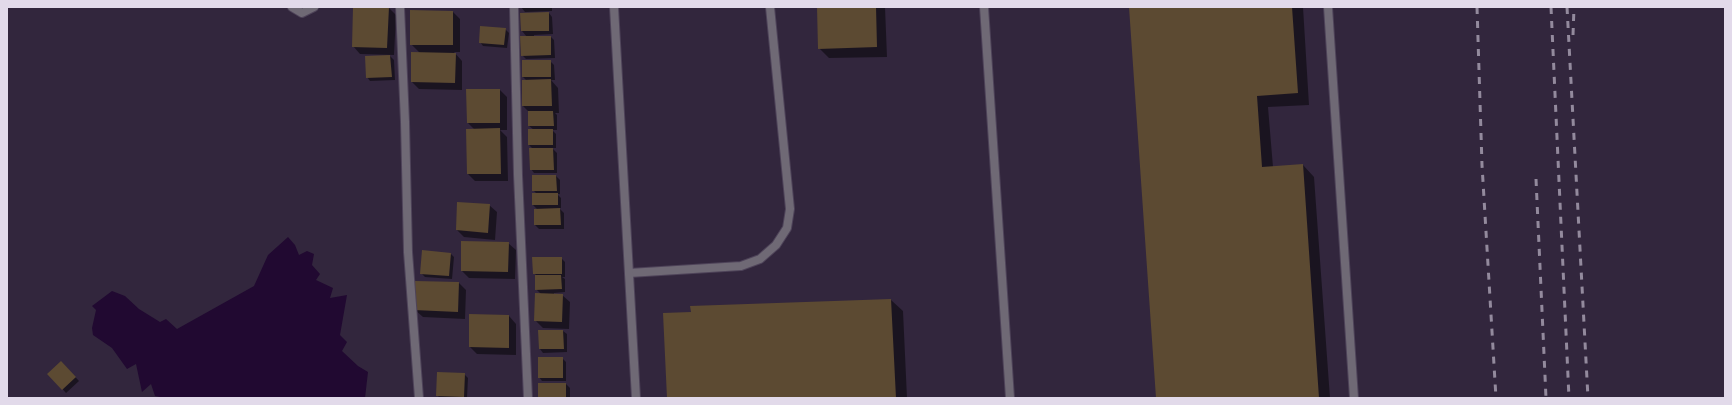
<!DOCTYPE html>
<html>
<head>
<meta charset="utf-8">
<style>
	body { margin:0 }
	#map { position:relative; width:1732px; height:405px; overflow:hidden; background:#32263d; font-family:"Fira Sans Condensed",sans-serif }
	canvas { display:block }
	.frame { position:absolute; inset:0; border:8px solid #e2daea; pointer-events:none }
</style>
</head>
<body>
<div id="map">
<canvas width="1732" height="405"></canvas>
<div class="frame"></div>
</div>
<script>
const ctx = document.querySelector('canvas').getContext('2d');
ctx.lineJoin = 'round';
function paint(path, color) { ctx.fillStyle = color; ctx.fill(path, 'evenodd'); }
const poly = rows => new Path2D(rows.map(r => 'M' + r).join(''));
function trace(path, color, width, dash) { ctx.strokeStyle = color; ctx.lineWidth = width; ctx.lineCap = dash ? 'butt' : 'round'; ctx.setLineDash(dash || []); ctx.stroke(path); }
paint(poly([
	[288,237,295,245,299,255,307,251,314,254,312,265,320,274,316,280,333,288,330,298,347,295,340,335,347,342,342,351,358,366,368,372,365,398,165,398,155,396,151,384,142,392,136,364,127,369,112,348,93,335,92,328,96,310,92,306,112,291,125,296,139,309,160,322,166,319,177,329,254,286,268,255]
]), '#210931');
paint(poly([
	[354,7,388,7,396,15,394,55,360,54,353,46],
	[521,7,552,7,552,11,525,12],
	[818,7,885,7,887,57,829,58,819,48],
	[1130,7,1303,7,1309,105,1268,107,1273,167,1303,165,1314,177,1330,398,1157,398],
	[411,11,453,12,460,19,460,52,454,52,462,61,462,90,419,89,412,82,420,53,411,44],
	[549,13,552,17,553,34,534,35,534,37,551,37,554,40,555,58,526,59,522,55,527,37,522,31],
	[505,29,509,33,507,48,483,46,480,42],
	[389,55,394,60,395,80,370,81,367,77],
	[550,61,554,65,555,80,551,80,558,88,559,113,555,113,557,115,557,130,552,130,556,134,556,148,552,148,557,153,557,173,534,173,531,169,533,149,529,145,534,130,529,126,529,112,523,106,523,81,527,81,523,77],
	[500,90,507,97,507,130,500,130,507,137,508,181,475,181,468,174,475,130,468,123],
	[556,176,560,180,560,194,557,194,561,198,561,208,559,208,564,213,564,229,539,229,535,225,535,210,538,210,533,205,533,194,537,194,533,190],
	[489,205,497,212,495,240,464,237,457,230],
	[508,243,516,250,515,279,469,278,462,271],
	[451,254,454,257,452,279,425,277,421,273],
	[561,258,565,262,565,277,562,277,565,279,565,292,554,293,554,294,562,295,570,302,569,329,543,328,536,321,541,294,536,289,536,275,534,273],
	[459,283,466,290,465,319,423,317,415,310],
	[891,300,903,311,907,398,668,398,692,313],
	[509,316,516,324,516,355,477,354,470,347],
	[539,331,563,331,567,334,567,352,543,353,540,349],
	[562,358,566,362,566,381,542,381,539,377],
	[61,362,79,381,66,393,49,374],
	[464,374,468,378,467,398,440,398,437,395],
	[566,384,570,388,570,398,539,397]
]), '#0007');
paint(poly([
	[353,7,389,7,387,48,352,47],
	[817,7,876,7,877,47,818,49],
	[1129,7,1292,7,1298,93,1257,96,1262,167,1303,164,1319,398,1156,398],
	[410,10,453,11,453,45,410,45],
	[549,12,549,31,521,31,520,13],
	[480,26,506,28,504,45,479,43],
	[520,36,551,36,551,55,521,56],
	[411,52,456,53,455,83,411,82],
	[390,55,392,77,366,78,365,56],
	[522,60,551,60,551,77,522,77],
	[551,79,552,106,522,106,522,80],
	[466,89,500,89,500,123,467,123],
	[528,111,553,111,554,126,528,126],
	[500,128,501,174,467,174,466,129],
	[528,129,553,129,553,145,528,145],
	[529,148,553,148,554,170,530,170],
	[532,175,556,175,557,191,532,191],
	[532,193,558,193,558,205,532,205],
	[457,202,490,204,488,233,456,230],
	[560,208,561,225,534,225,534,209],
	[461,241,509,242,508,272,461,271],
	[422,250,451,253,449,276,420,274],
	[532,257,562,257,562,274,533,274],
	[535,275,561,275,562,289,535,290],
	[415,281,459,282,458,312,414,310],
	[535,293,563,294,562,322,534,321],
	[891,299,896,398,667,398,663,313,691,312,690,306],
	[469,314,509,315,509,348,469,347],
	[538,330,563,330,564,349,539,349],
	[538,357,563,357,563,378,538,378],
	[61,361,76,377,62,390,47,374],
	[437,372,465,373,464,397,436,396],
	[538,383,566,383,566,398,538,397]
]), '#5c4a32');
const lane = poly([
	[984,7,1010,398],
	[1328,7,1354,398],
	[629,273,741,266,760,259,776,245,787,228,790,209,770,7]
]);
const street = poly([
	[292,7,302,13,314,7],
	[400,7,405,122,408,252,419,398],
	[514,7,518,175,528,398],
	[614,7,636,398]
]);
trace(lane, '#4e4359', 10);
trace(street, '#4e4359', 10);
trace(lane, '#6f6975', 8);
trace(street, '#6f6975', 8);
trace(poly([
	[1477,7,1482,165,1496,398],
	[1551,7,1569,398],
	[1567,7,1588,398],
	[1573,35,1574,7],
	[1536,179,1546,398]
]), '#938a9d', 3, [7, 7]);
</script>
</body>
</html>
